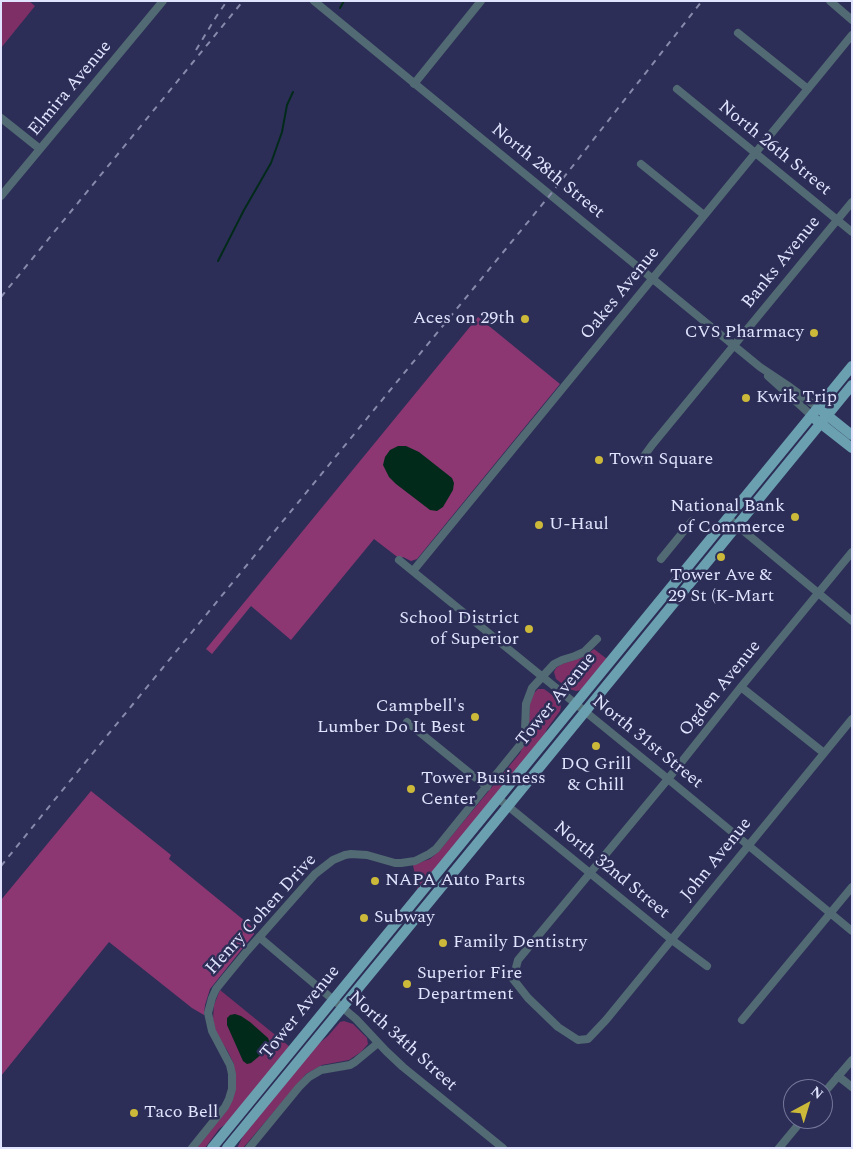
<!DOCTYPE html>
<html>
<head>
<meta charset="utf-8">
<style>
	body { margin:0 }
	#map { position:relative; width:853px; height:1149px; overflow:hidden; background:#2d2e57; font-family:Spectral,serif }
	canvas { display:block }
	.frame { position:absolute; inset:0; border:2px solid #e1e4fe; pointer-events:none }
	.north { position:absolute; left:783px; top:1079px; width:50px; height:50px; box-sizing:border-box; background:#2d2e57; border:1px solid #75779a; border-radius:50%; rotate:39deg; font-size:14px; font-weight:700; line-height:20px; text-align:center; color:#e1e4fe }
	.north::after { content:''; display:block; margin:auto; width:18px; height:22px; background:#ccb939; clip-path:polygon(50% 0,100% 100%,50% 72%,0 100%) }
</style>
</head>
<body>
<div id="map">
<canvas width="853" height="1149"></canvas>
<div class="frame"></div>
<div class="north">N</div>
</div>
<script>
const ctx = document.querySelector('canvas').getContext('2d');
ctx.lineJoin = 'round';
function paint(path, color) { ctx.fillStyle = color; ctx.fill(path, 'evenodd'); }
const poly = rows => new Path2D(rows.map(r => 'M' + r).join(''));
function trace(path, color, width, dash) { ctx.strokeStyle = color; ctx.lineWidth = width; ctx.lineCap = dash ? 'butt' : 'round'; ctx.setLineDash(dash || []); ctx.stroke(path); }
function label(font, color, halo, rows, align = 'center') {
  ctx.font = font + ' Spectral,serif'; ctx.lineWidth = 5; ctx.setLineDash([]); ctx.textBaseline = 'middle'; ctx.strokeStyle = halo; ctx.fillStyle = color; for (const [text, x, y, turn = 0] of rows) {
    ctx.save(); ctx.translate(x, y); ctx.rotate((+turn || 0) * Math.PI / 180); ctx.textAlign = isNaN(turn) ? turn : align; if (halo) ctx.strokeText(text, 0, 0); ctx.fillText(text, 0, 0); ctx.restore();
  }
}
paint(poly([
	[1,1,29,1,35,6,1,48],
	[594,649,607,659,581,690,576,691,569,689,556,679,554,672,556,668,562,664,584,657],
	[538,689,544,689,555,697,560,703,561,707,560,711,547,729,544,736,418,892,413,865,430,859,440,850,520,753,528,735,530,703,534,693],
	[220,990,290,1047,227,1123,219,1129,205,1148,196,1148,228,1109,234,1064,227,1050,216,1034,213,1019,214,1005],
	[344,1021,353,1024,367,1038,368,1044,361,1052,349,1060,322,1065,306,1074,243,1148,237,1148,243,1136,317,1045,328,1036,340,1022]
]), '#7d2f66');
paint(poly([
	[478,317,560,384,417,559,411,561,403,557,400,559,374,539,291,640,251,606,212,654,206,649],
	[91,791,171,855,169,859,251,926,254,931,254,934,210,989,205,1005,204,1015,192,1008,109,942,1,1076,1,900]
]), '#8c3772');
paint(poly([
	[398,446,406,446,419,452,452,478,454,483,453,490,443,507,437,511,430,510,396,484,389,477,383,465,385,457,390,450],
	[235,1014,241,1016,250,1022,268,1038,270,1043,268,1047,263,1053,251,1063,247,1064,243,1061,227,1025,227,1018,230,1015]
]), '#022a1a');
trace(poly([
	[340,8,344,1],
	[218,261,244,210,271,163,282,132,287,105,293,92]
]), '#022a1a', 2);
trace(poly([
	[314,1,760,367,787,385,817,407],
	[830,1,852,20],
	[738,33,808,89],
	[414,84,481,1],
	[677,89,852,232],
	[1,118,40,149],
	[641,164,704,215],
	[1,196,163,1],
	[768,376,811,415],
	[642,462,644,456,652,445,852,202],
	[728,518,852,621],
	[852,552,741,687,668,779,518,960,513,979,528,998,558,1027,578,1040,588,1039,606,1020,852,719],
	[661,559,692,521],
	[399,560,668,779,852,931],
	[413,571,852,35],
	[741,687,824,753],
	[407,722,487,787],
	[498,798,672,940,707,966],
	[259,937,356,1019,386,1051,403,1067,503,1148],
	[742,1020,852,887],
	[838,1076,852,1087],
	[823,1094,852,1060],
	[192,1148,225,1107,229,1099,232,1089,232,1074,230,1065,212,1031,208,1013,212,998,216,989,224,979,247,951,315,874,333,860,345,855,351,854,367,855,395,863,401,863,415,861,429,854,436,849,520,745,525,730,526,704,532,688,554,664,562,660,575,656,584,652,597,639],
	[249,1148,299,1087,309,1077,321,1070,350,1065,355,1062,378,1043],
	[779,1148,803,1119]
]), '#516a73', 8);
trace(poly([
	[823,412,852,435],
	[815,419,852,448],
	[212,1148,852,366],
	[227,1148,508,806,852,385]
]), '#6ba0b1', 10);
trace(poly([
	[196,50,216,17,227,1],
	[1,297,243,1],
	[1,866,52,803,550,195,702,1]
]), '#888aac', 2, [6, 6]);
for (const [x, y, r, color] of [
	[525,319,5,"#ccb939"],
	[814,333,5,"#ccb939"],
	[746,398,5,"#ccb939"],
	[599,460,5,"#ccb939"],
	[795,517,5,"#ccb939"],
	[539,525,5,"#ccb939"],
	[721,557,5,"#ccb939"],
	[529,629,5,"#ccb939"],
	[475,717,5,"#ccb939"],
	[596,746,5,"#ccb939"],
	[411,789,5,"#ccb939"],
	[375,881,5,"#ccb939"],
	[364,918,5,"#ccb939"],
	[443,943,5,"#ccb939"],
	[407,984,5,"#ccb939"],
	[134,1113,5,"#ccb939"]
]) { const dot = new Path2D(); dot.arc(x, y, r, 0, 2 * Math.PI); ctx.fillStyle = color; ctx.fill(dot); trace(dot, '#2d2e57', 2); }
label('18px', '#e1e4fe', '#2d2e57', [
	["Elmira Avenue",71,89,-50],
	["North 26th Street",774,149,39],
	["North 28th Street",547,172,39],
	["Banks Avenue",782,263,-51],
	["Oakes Avenue",621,294,-51],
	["Ogden Avenue",721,689,-51],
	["Tower Avenue",557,700,-51],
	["North 31st Street",647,743,39],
	["John Avenue",717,860,-51],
	["North 32nd Street",611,871,39],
	["Henry Cohen Drive",262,915,-48],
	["Tower Avenue",301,1013,-51],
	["North 34th Street",402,1042,42]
]);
label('18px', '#e1e4fe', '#2d2e57', [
	["Aces on 29th",515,319,"right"],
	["CVS Pharmacy",804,333,"right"],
	["Kwik Trip",756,398],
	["Town Square",609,460],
	["National Bank",785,507,"right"],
	["of Commerce",785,528,"right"],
	["U-Haul",549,525],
	["Tower Ave &",721,576,"center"],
	["29 St (K-Mart",721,597,"center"],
	["School District",519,619,"right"],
	["of Superior",519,640,"right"],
	["Campbell's",465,707,"right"],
	["Lumber Do It Best",465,728,"right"],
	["DQ Grill",596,765,"center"],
	["& Chill",596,786,"center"],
	["Tower Business",421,779],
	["Center",421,800],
	["NAPA Auto Parts",385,881],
	["Subway",374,918],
	["Family Dentistry",453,943],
	["Superior Fire",417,974],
	["Department",417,995],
	["Taco Bell",144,1113]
], 'left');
</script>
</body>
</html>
